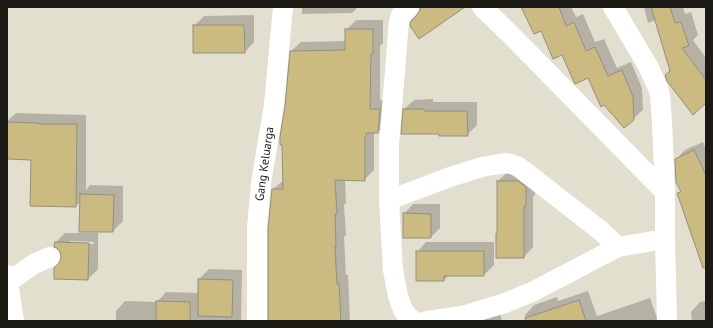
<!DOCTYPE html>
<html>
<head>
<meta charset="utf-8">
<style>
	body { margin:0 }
	#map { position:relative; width:713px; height:328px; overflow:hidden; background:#e3dfcf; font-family:"PT Sans",sans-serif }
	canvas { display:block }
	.frame { position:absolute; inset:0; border:8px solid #1b1914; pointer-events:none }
</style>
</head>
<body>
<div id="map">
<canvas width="713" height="328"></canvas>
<div class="frame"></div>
</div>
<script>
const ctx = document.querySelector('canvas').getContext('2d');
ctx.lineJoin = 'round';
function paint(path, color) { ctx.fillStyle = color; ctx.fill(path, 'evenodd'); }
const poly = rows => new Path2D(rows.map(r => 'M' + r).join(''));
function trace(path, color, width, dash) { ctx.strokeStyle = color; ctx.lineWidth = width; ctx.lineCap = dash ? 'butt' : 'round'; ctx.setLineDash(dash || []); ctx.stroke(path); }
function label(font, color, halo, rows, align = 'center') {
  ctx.font = font + ' "PT Sans",sans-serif'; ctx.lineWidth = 3; ctx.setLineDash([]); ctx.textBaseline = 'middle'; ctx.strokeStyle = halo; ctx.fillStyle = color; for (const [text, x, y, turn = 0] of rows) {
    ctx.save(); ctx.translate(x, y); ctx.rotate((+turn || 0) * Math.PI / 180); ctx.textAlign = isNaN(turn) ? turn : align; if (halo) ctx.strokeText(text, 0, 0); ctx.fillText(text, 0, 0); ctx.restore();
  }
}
paint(poly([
	[302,7,358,7,352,13,302,14],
	[528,7,571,7,576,17,583,14,595,42,604,39,617,68,631,62,642,88,643,110,633,119,563,54,542,30],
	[644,7,683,7,685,14,691,12,698,35,693,40,706,58,706,101,671,70,656,20,648,23],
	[254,15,254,42,245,52,194,26,204,16],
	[356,20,383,20,383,43,380,46,380,100,390,100,388,123,378,132,374,132,374,170,364,180,345,179,346,203,344,205,346,235,344,237,346,275,348,275,350,321,269,321,273,189,284,180,286,106,291,51,301,42,346,41,346,30],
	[433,99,433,102,477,102,477,125,467,135,404,109,414,100],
	[16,113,86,115,86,190,90,185,123,186,123,221,113,231,80,231,81,201,76,206,32,159,7,158,7,121],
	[703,142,706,149,706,255,679,194,681,191,676,159,685,150],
	[508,172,535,177,535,195,533,197,533,247,524,257,497,233,498,232,498,181],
	[413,204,440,204,440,228,431,237,404,214],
	[65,233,98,233,98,269,88,279,61,262,61,252,56,242],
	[70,241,94,242,94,244,70,243],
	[426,242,494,242,494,265,484,275,449,275,444,280,417,252],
	[209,269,242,270,241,321,116,321,116,311,125,301,157,302,166,292,199,293,199,279],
	[588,291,597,316,650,298,658,321,527,321,525,315,534,305,557,297,558,301],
	[706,301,706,321,692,321,691,312,700,302],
	[499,309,502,321,448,321]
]), '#0003');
const building = poly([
	[420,7,465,7,419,39,410,26,411,21,417,15,420,10,420,7],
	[521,7,559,7,566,26,574,22,586,51,595,47,608,76,622,70,633,97,634,120,624,128,604,105,601,107,588,78,575,84,574,82,562,55,553,59,541,31,534,34,521,7],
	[651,7,670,7,675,23,681,22,689,46,682,48,706,80,706,103,693,115,667,81,665,75,670,71,651,7],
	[193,25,244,25,245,53,193,53,193,25],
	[345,29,373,29,373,54,371,54,370,109,380,109,378,133,366,133,366,137,365,137,365,181,335,180,337,214,335,214,336,246,335,246,337,284,339,284,341,321,268,321,268,229,272,189,283,189,282,145,280,145,280,137,285,106,290,51,345,50,345,29],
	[403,109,424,109,424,111,467,111,468,136,439,136,439,134,401,134,403,109],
	[7,122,39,123,39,124,77,124,76,207,30,206,31,160,7,159,7,122],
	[694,150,706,175,706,268,703,268,677,193,681,192,676,182,675,159,694,150],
	[497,181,518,181,526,187,526,206,524,206,524,258,496,258,496,233,497,233,497,181],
	[80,194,114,195,113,232,79,232,80,194],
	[403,213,431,214,431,238,403,238,403,213],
	[55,242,89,243,88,280,54,279,54,268,59,263,61,258,60,252,57,248,54,247,55,242],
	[416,251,484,251,484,276,444,276,444,281,416,281,416,251],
	[198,279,233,280,232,317,198,316,198,279],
	[579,300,586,321,525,321,525,318,579,300],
	[156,301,190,302,190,321,156,321,156,301]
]);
paint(building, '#cbbb80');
trace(building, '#928e80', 1);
trace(poly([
	[409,7,401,15,399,21,389,144,389,200,393,270,398,296,403,310,410,319,415,321],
	[482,7,512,36,665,192],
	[613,7,648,66,658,88,660,95,662,122,665,192,665,239,667,321],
	[389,200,450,177,482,167,493,165,507,163,517,166,524,171,601,231,618,247],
	[7,275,14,321],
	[8,282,34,264,50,257],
	[257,321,257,228,261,183,274,105,283,7],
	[427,321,462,316,505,303,532,292,618,247,665,239]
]), '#fff', 20);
label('12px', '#1b1914', '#fff', [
	["Gang Keluarga",265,164,-82]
]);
</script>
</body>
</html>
